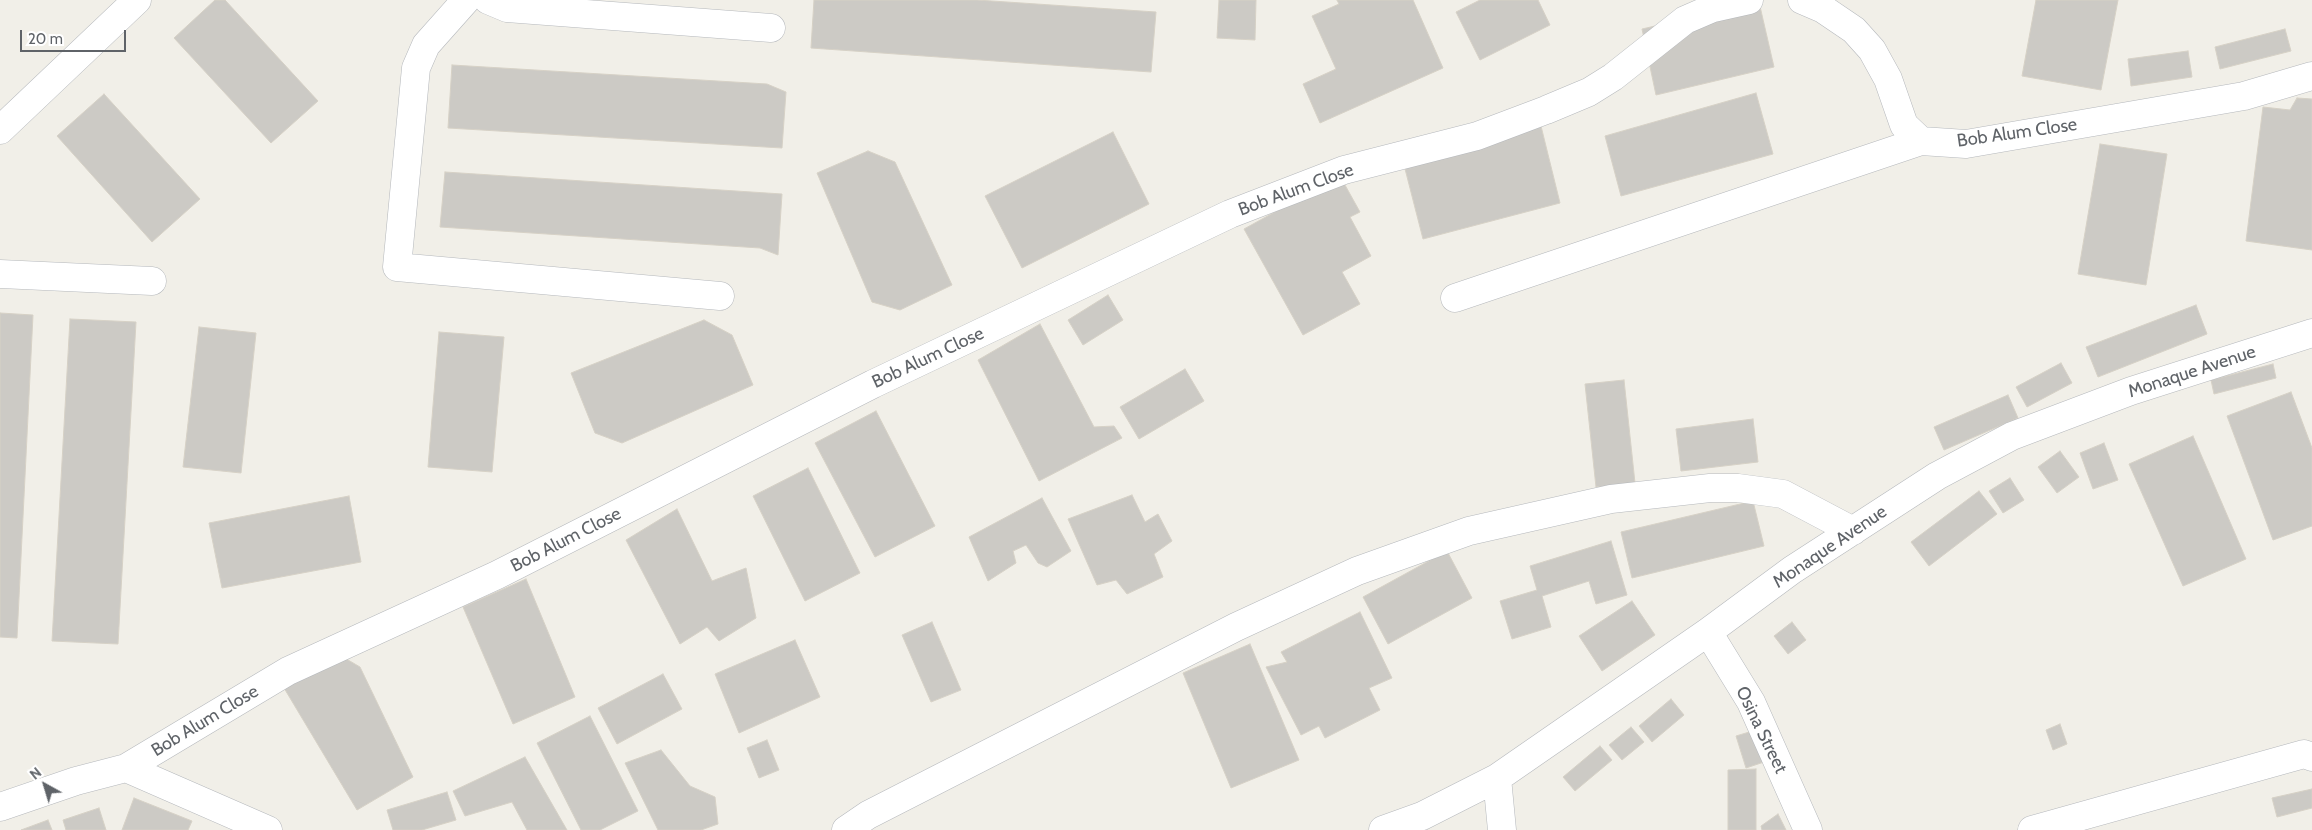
<!DOCTYPE html>
<html>
<head>
<meta charset="utf-8">
<style>
	body { margin:0 }
	#map { position:relative; width:2312px; height:830px; overflow:hidden; background:#f1efe8; font-family:Cabin,sans-serif }
	canvas { display:block }
	.north { position:absolute; left:20px; top:760px; width:50px; height:50px; -webkit-text-stroke:4px #fff; paint-order:stroke; rotate:321deg; font-size:14px; font-weight:700; line-height:20px; text-align:center; color:#5f6368 }
	.north::after { content:''; display:block; margin:auto; width:18px; height:22px; background:#5f6368; clip-path:polygon(50% 0,100% 100%,50% 72%,0 100%) }
	.scale { position:absolute; left:20px; top:30px; width:106px; height:22px; box-sizing:border-box; border:2px solid #5f6368; border-top:0; padding-left:6px; font-size:15px; line-height:18px; white-space:nowrap; color:#5f6368; -webkit-text-stroke:4px #fff; paint-order:stroke }
</style>
</head>
<body>
<div id="map">
<canvas width="2312" height="830"></canvas>
<div class="north">N</div>
<div class="scale">20 m</div>
</div>
<script>
const ctx = document.querySelector('canvas').getContext('2d');
ctx.lineJoin = 'round';
function paint(path, color) { ctx.fillStyle = color; ctx.fill(path, 'evenodd'); }
const poly = rows => new Path2D(rows.map(r => 'M' + r).join(''));
function trace(path, color, width, dash) { ctx.strokeStyle = color; ctx.lineWidth = width; ctx.lineCap = dash ? 'butt' : 'round'; ctx.setLineDash(dash || []); ctx.stroke(path); }
function label(font, color, halo, rows, align = 'center') {
  ctx.font = font + ' Cabin,sans-serif'; ctx.lineWidth = 4; ctx.setLineDash([]); ctx.textBaseline = 'middle'; ctx.strokeStyle = halo; ctx.fillStyle = color; for (const [text, x, y, turn = 0] of rows) {
    ctx.save(); ctx.translate(x, y); ctx.rotate((+turn || 0) * Math.PI / 180); ctx.textAlign = isNaN(turn) ? turn : align; if (halo) ctx.strokeText(text, 0, 0); ctx.fillText(text, 0, 0); ctx.restore();
  }
}
const building = poly([
	[215,0,225,0,318,101,271,143,174,38,215,0],
	[814,0,977,0,1156,12,1151,72,811,48,814,0],
	[1219,0,1256,0,1255,40,1217,38,1219,0],
	[1337,0,1413,0,1443,68,1320,123,1303,84,1336,69,1312,16,1339,4,1337,0],
	[1480,0,1538,0,1550,25,1480,60,1456,12,1480,0],
	[2036,0,2118,0,2101,90,2022,76,2036,0],
	[1759,2,1774,67,1656,95,1642,29,1759,2],
	[2285,29,2291,51,2220,69,2215,47,2285,29],
	[2188,51,2192,77,2131,86,2128,59,2188,51],
	[452,65,767,84,786,92,782,148,448,128,452,65],
	[1756,93,1773,154,1621,196,1605,136,1756,93],
	[104,94,200,199,152,242,57,136,104,94],
	[2297,98,2312,99,2312,250,2246,241,2263,107,2290,110,2297,98],
	[1541,126,1560,203,1423,239,1403,161,1541,126],
	[1113,132,1149,204,1022,268,985,196,1113,132],
	[2100,144,2167,154,2146,285,2078,274,2100,144],
	[868,151,895,162,952,285,900,310,872,302,817,173,868,151],
	[445,172,782,194,778,255,760,248,440,227,445,172],
	[1340,176,1360,212,1350,217,1371,256,1342,272,1360,304,1303,335,1244,229,1340,176],
	[1108,295,1123,320,1083,345,1068,320,1108,295],
	[2196,305,2207,334,2098,377,2086,347,2196,305],
	[0,313,33,315,17,638,0,637,0,313],
	[70,319,136,322,118,644,52,641,70,319],
	[704,320,732,335,753,385,622,443,595,433,571,373,704,320],
	[1040,324,1094,427,1114,426,1122,438,1039,481,978,360,1040,324],
	[199,327,256,333,241,473,183,467,199,327],
	[439,332,504,337,492,472,428,467,439,332],
	[2061,363,2072,383,2027,407,2016,387,2061,363],
	[2273,364,2276,378,2214,394,2211,380,2273,364],
	[1185,369,1204,401,1139,439,1120,407,1185,369],
	[1624,380,1635,483,1596,487,1585,384,1624,380],
	[2291,392,2312,448,2312,526,2273,540,2227,416,2291,392],
	[2008,395,2018,418,1944,450,1934,427,2008,395],
	[876,411,935,526,875,557,815,443,876,411],
	[1753,419,1758,462,1681,471,1676,429,1753,419],
	[2193,436,2246,559,2183,586,2129,464,2193,436],
	[2104,443,2118,480,2093,489,2080,453,2104,443],
	[2060,451,2079,477,2057,493,2038,467,2060,451],
	[808,468,860,573,805,601,753,496,808,468],
	[2010,478,2024,500,2003,513,1989,491,2010,478],
	[1979,491,1997,514,1929,566,1911,542,1979,491],
	[1132,495,1145,522,1158,514,1172,541,1154,554,1163,577,1127,594,1116,580,1097,585,1068,519,1132,495],
	[349,496,361,562,222,588,209,523,349,496],
	[1042,498,1071,551,1047,567,1038,563,1026,545,1013,551,1016,563,988,581,969,537,1042,498],
	[1753,501,1764,546,1632,578,1621,532,1753,501],
	[677,509,712,581,746,568,756,618,719,641,707,627,680,644,626,540,677,509],
	[1611,541,1627,595,1596,604,1589,581,1542,596,1551,627,1512,639,1500,601,1537,590,1530,566,1611,541],
	[1447,551,1472,598,1388,644,1363,597,1447,551],
	[526,579,575,697,513,724,463,607,526,579],
	[1632,601,1655,635,1602,671,1579,636,1632,601],
	[1360,612,1392,678,1369,688,1380,710,1325,738,1319,726,1301,735,1266,667,1287,662,1281,652,1360,612],
	[932,622,961,690,931,702,902,635,932,622],
	[1792,622,1806,640,1788,654,1774,636,1792,622],
	[795,640,820,697,739,733,715,674,795,640],
	[1250,644,1299,760,1231,788,1183,673,1250,644],
	[343,657,360,667,413,777,357,810,284,688,343,657],
	[663,674,682,709,617,744,598,708,663,674],
	[1671,699,1684,715,1652,742,1639,726,1671,699],
	[590,716,638,811,600,830,581,830,537,743,590,716],
	[2060,724,2067,744,2053,750,2046,730,2060,724],
	[1631,727,1644,742,1622,760,1609,745,1631,727],
	[1756,730,1767,761,1746,768,1736,736,1756,730],
	[767,740,779,770,759,778,747,748,767,740],
	[1600,746,1612,760,1575,791,1563,777,1600,746],
	[661,750,690,786,715,797,718,824,701,830,658,830,625,763,661,750],
	[525,757,567,830,527,830,512,802,465,816,453,791,525,757],
	[1756,769,1756,830,1728,830,1728,770,1756,769],
	[2312,789,2312,808,2277,817,2272,798,2312,789],
	[447,792,456,820,422,830,393,830,387,810,447,792],
	[134,798,192,821,188,830,122,830,134,798],
	[99,808,106,830,66,830,63,820,99,808],
	[1778,814,1786,830,1762,830,1761,826,1778,814],
	[48,820,52,830,21,830,48,820]
]);
paint(building, '#cccac5');
trace(building, '#d6d1c6', 1);
const minor = poly([
	[466,0,426,45,416,68,397,267,720,296],
	[488,0,507,8,771,28],
	[1802,0,1823,9,1854,30,1872,50,1888,79,1904,125,1921,141,1966,144,2244,96,2312,76],
	[0,130,137,0],
	[0,274,152,281],
	[1455,298,1921,141],
	[1708,632,1751,702,1808,830],
	[126,768,288,671,497,575,873,384,1230,214,1344,170,1477,136,1546,110,1589,92,1613,77,1685,20,1713,8,1749,0],
	[1497,778,1502,830],
	[0,807,76,781,126,768,268,830],
	[846,830,868,815,1236,627,1357,571,1469,531,1611,499,1710,488,1738,488,1783,494,1853,531],
	[1383,830,1422,816,1497,778,1708,632,1792,570,1937,476,2012,436,2131,391,2312,333],
	[2032,830,2304,754,2312,757]
]);
trace(minor, '#b5b8bc', 29);
trace(minor, '#fff', 28);
label('18px', '#5f6368', '#fff', [
	["Bob Alum Close",2017,133,-8],
	["Bob Alum Close",1296,190,-20],
	["Bob Alum Close",928,358,-25],
	["Monaque Avenue",2192,372,-18],
	["Bob Alum Close",566,540,-27],
	["Monaque Avenue",1830,547,-34],
	["Bob Alum Close",205,721,-31],
	["Osina Street",1761,730,64]
]);
</script>
</body>
</html>
